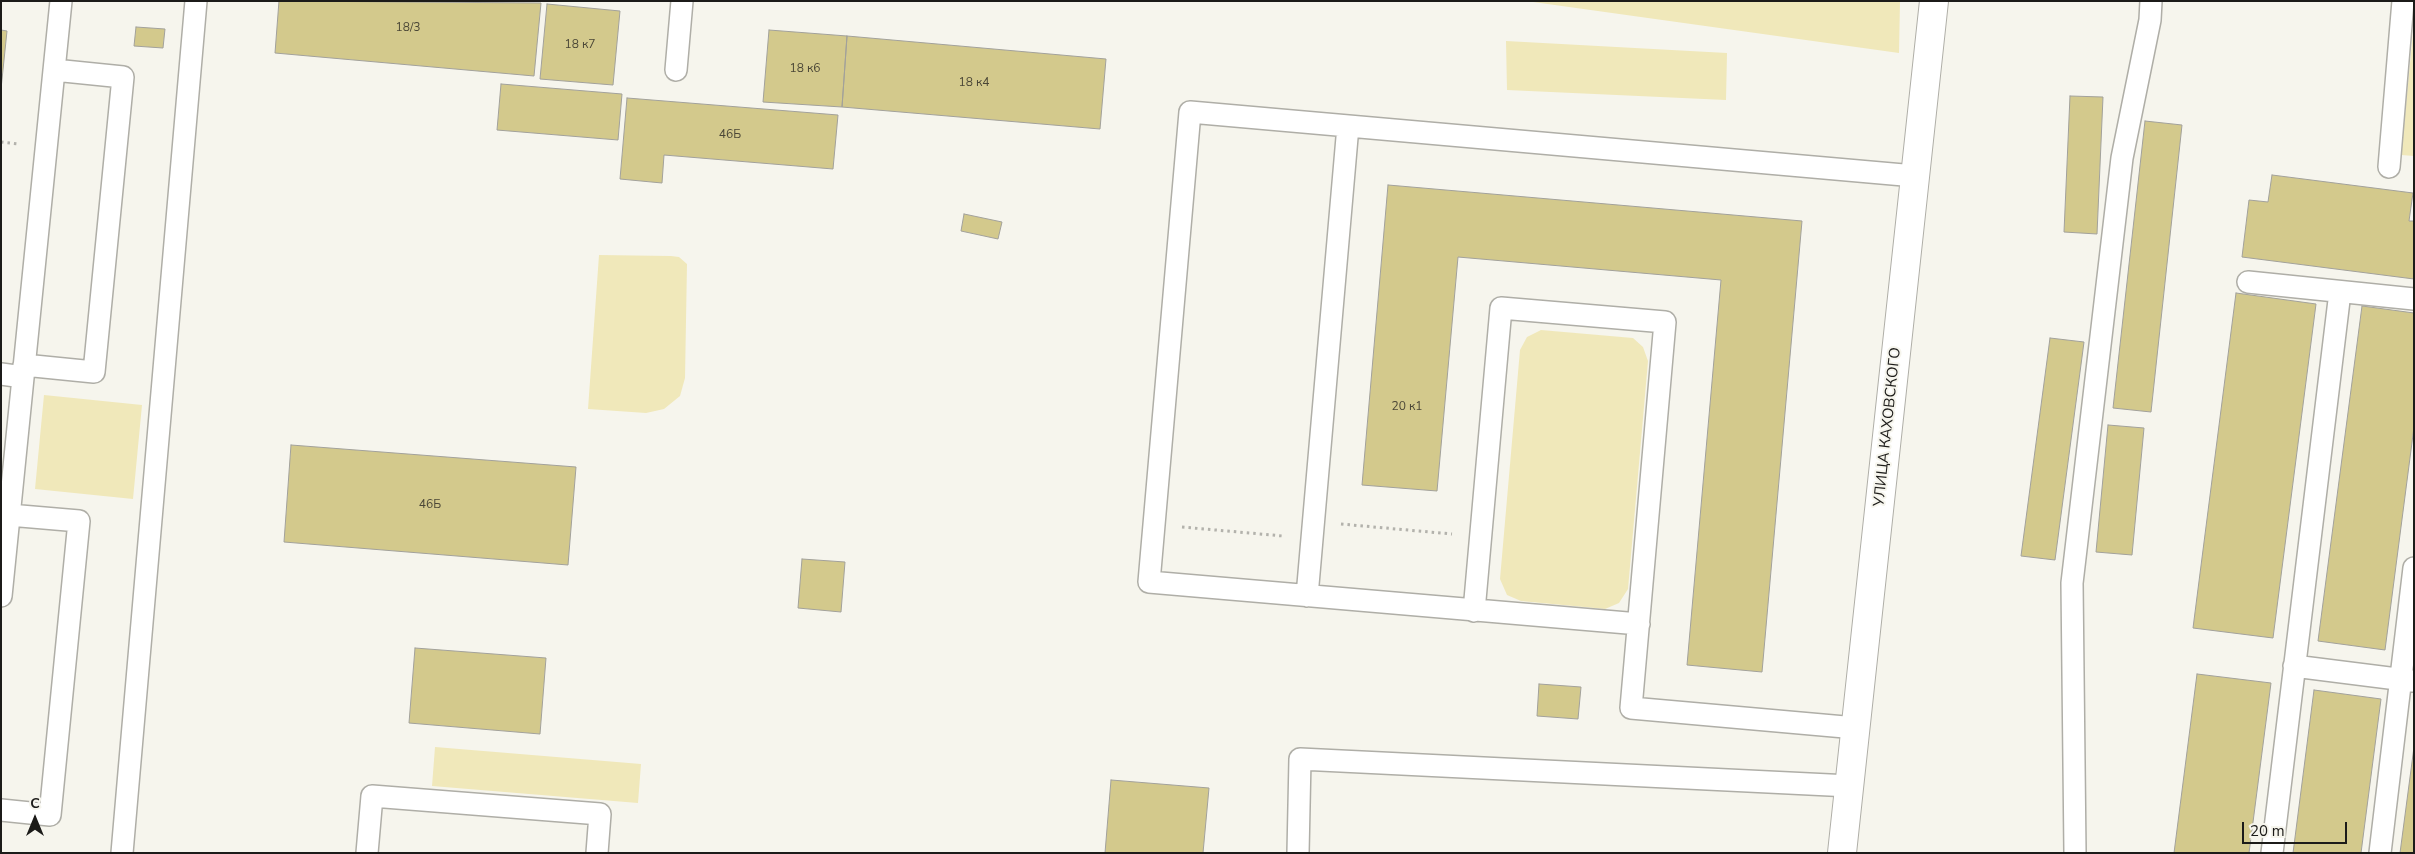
<!DOCTYPE html>
<html>
<head>
<meta charset="utf-8">
<style>
	body { margin:0 }
	#map { position:relative; width:2415px; height:854px; overflow:hidden; background:#f6f5ed; font-family:"Nunito Sans",sans-serif }
	canvas { display:block }
	.frame { position:absolute; inset:0; border:2px solid #1c1b19; pointer-events:none }
	.north { position:absolute; left:10px; top:794px; width:50px; height:50px; -webkit-text-stroke:4px #f6f5ed; paint-order:stroke; rotate:0deg; font-size:14px; font-weight:700; line-height:20px; text-align:center; color:#1c1b19 }
	.north::after { content:''; display:block; margin:auto; width:18px; height:22px; background:#1c1b19; clip-path:polygon(50% 0,100% 100%,50% 72%,0 100%) }
	.scale { position:absolute; left:2242px; top:822px; width:105px; height:22px; box-sizing:border-box; border:2px solid #1c1b19; border-top:0; padding-left:6px; font-size:15px; line-height:18px; white-space:nowrap; color:#1c1b19; -webkit-text-stroke:4px #f6f5ed; paint-order:stroke }
</style>
</head>
<body>
<div id="map">
<canvas width="2415" height="854"></canvas>
<div class="frame"></div>
<div class="north">С</div>
<div class="scale">20 m</div>
</div>
<script>
const ctx = document.querySelector('canvas').getContext('2d');
ctx.lineJoin = 'round';
function paint(path, color) { ctx.fillStyle = color; ctx.fill(path, 'evenodd'); }
const poly = rows => new Path2D(rows.map(r => 'M' + r).join(''));
function trace(path, color, width, dash) { ctx.strokeStyle = color; ctx.lineWidth = width; ctx.lineCap = dash ? 'butt' : 'round'; ctx.setLineDash(dash || []); ctx.stroke(path); }
function label(font, color, halo, rows, align = 'center') {
  ctx.font = font + ' "Nunito Sans",sans-serif'; ctx.lineWidth = 4; ctx.setLineDash([]); ctx.textBaseline = 'middle'; ctx.strokeStyle = halo; ctx.fillStyle = color; for (const [text, x, y, turn = 0] of rows) {
    ctx.save(); ctx.translate(x, y); ctx.rotate((+turn || 0) * Math.PI / 180); ctx.textAlign = isNaN(turn) ? turn : align; if (halo) ctx.strokeText(text, 0, 0); ctx.fillText(text, 0, 0); ctx.restore();
  }
}
paint(poly([
	[1526,1,1900,1,1899,53],
	[2414,23,2414,156,2401,155],
	[1506,41,1727,53,1726,100,1507,90],
	[599,255,671,256,679,257,687,264,685,378,680,396,664,409,646,413,588,409],
	[1541,330,1633,338,1643,347,1648,361,1628,589,1619,603,1605,609,1521,601,1507,595,1500,579,1520,350,1527,337],
	[44,395,142,405,133,499,35,489],
	[435,747,641,764,638,803,432,786]
]), '#f0e8ba');
const building = poly([
	[279,1,541,3,534,76,275,53,279,1],
	[547,4,620,11,613,85,540,79,547,4],
	[136,27,165,29,163,48,134,46,136,27],
	[1,30,7,31,1,89,1,30],
	[769,30,847,36,842,107,763,102,769,30],
	[847,36,1106,59,1100,129,842,107,847,36],
	[501,84,622,94,618,140,497,130,501,84],
	[2070,96,2103,97,2097,234,2064,232,2070,96],
	[627,98,838,115,833,169,664,155,662,183,620,179,627,98],
	[2145,121,2182,125,2151,412,2113,408,2145,121],
	[2272,175,2413,193,2409,221,2414,221,2414,279,2242,257,2249,200,2268,202,2272,175],
	[1388,185,1802,221,1762,672,1687,665,1721,280,1458,257,1437,491,1362,485,1388,185],
	[964,214,1002,222,998,239,961,231,964,214],
	[2236,293,2316,304,2273,638,2193,628,2236,293],
	[2362,306,2414,313,2414,427,2385,650,2318,641,2362,306],
	[2050,338,2084,342,2055,560,2021,556,2050,338],
	[2108,425,2144,428,2132,555,2096,552,2108,425],
	[291,445,576,467,568,565,284,542,291,445],
	[802,559,845,562,841,612,798,608,802,559],
	[415,648,546,658,540,734,409,723,415,648],
	[2197,674,2271,683,2249,853,2174,853,2197,674],
	[1539,684,1581,687,1578,719,1537,716,1539,684],
	[2314,690,2381,699,2361,853,2293,853,2314,690],
	[2414,747,2414,853,2400,853,2414,747],
	[1111,780,1209,788,1203,853,1105,853,1111,780]
]);
paint(building, '#d3c98c');
trace(building, '#a2a19b', 1);
const lane = poly([
	[676,70,682,1],
	[2389,167,2403,1],
	[2248,282,2414,299],
	[24,365,94,372,123,77,54,70],
	[1,374,23,377],
	[1,596,61,1],
	[1307,596,1348,126],
	[1474,611,1501,308,1665,322,1631,708,1856,728],
	[1639,624,1149,582,1190,112,1915,176],
	[2294,666,2413,681],
	[1,810,50,815,79,521,9,515],
	[122,853,196,1],
	[367,853,372,796,600,814,597,853],
	[1298,853,1300,759,1850,786],
	[2075,853,2072,583,2122,158,2150,20,2151,1],
	[2272,853,2340,292],
	[2380,853,2414,568]
]);
const street = poly([
	[1842,853,1934,1]
]);
trace(lane, '#afaea7', 24);
trace(street, '#afaea7', 30);
trace(poly([
	[1,142,18,144],
	[1341,524,1452,534],
	[1182,527,1283,536]
]), '#b3b2ac', 3, [2.5, 4]);
trace(lane, '#fff', 21);
trace(street, '#fff', 28);
label('12px', '#4a4636', null, [
	["18/3",408,28],
	["18 к7",580,45],
	["18 к6",805,69],
	["18 к4",974,83],
	["46Б",730,135],
	["20 к1",1407,407],
	["46Б",430,505]
]);
label('15px', '#1c1b19', '#f6f5ed', [
	["УЛИЦА КАХОВСКОГО",1888,427,-84]
]);
</script>
</body>
</html>
